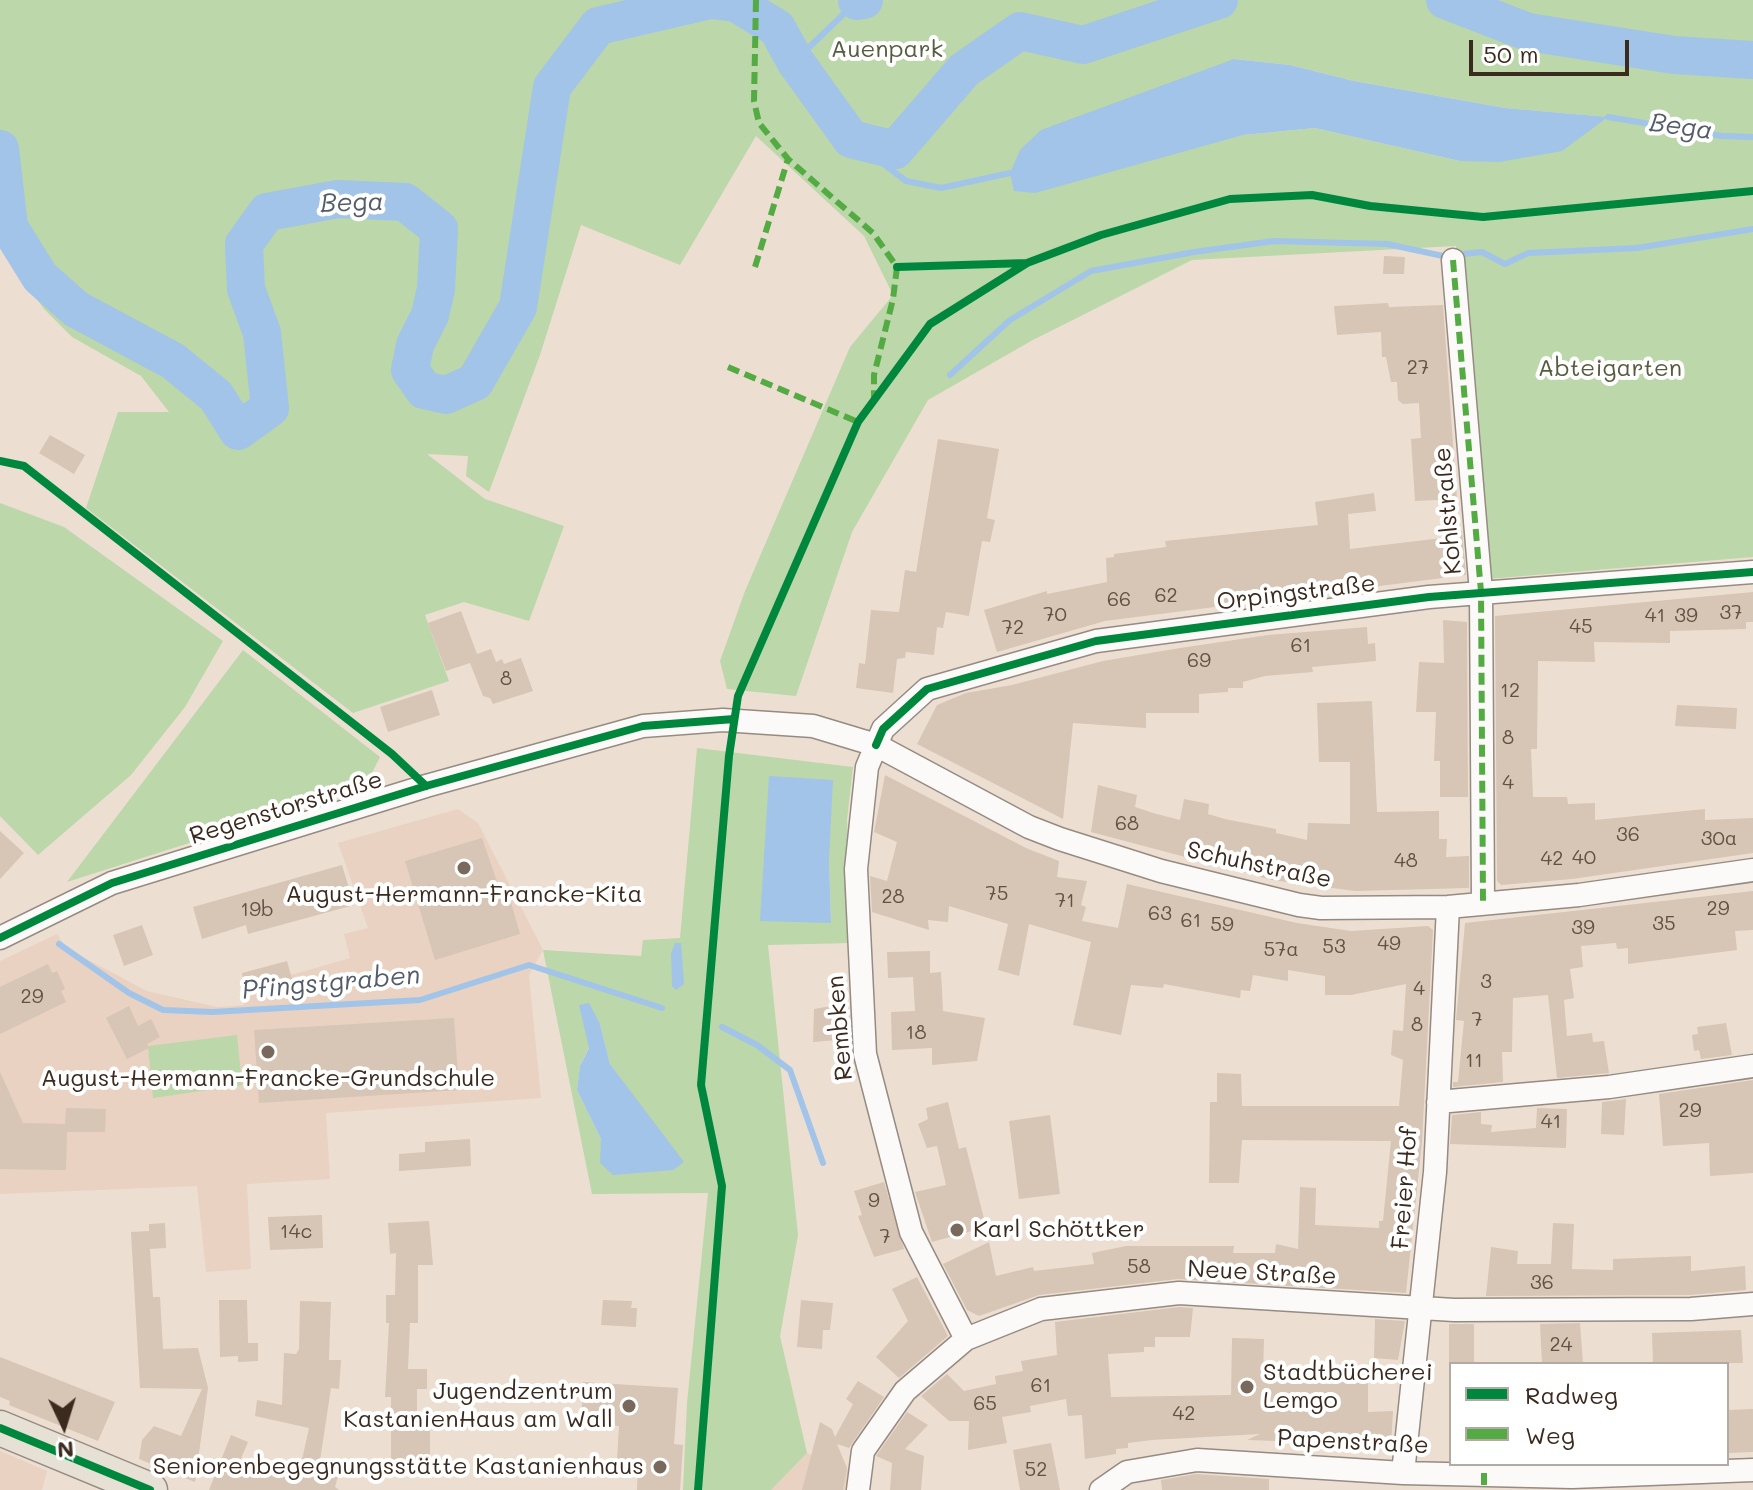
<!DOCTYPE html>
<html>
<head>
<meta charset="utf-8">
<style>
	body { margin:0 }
	#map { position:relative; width:1753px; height:1490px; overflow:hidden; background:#ecdfd2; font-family:Mali,sans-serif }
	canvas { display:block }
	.legend { position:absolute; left:1449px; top:1362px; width:280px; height:104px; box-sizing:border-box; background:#fff; border:2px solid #b1aaa5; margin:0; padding:10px 14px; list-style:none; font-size:24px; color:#3b2a1e }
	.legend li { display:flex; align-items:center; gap:16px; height:40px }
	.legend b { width:40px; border:2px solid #b1aaa5 }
	.north { position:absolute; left:24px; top:1386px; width:80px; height:80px; -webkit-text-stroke:6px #fff; paint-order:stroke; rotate:176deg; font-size:22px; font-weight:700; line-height:32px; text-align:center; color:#3b2a1e }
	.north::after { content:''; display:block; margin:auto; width:28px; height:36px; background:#3b2a1e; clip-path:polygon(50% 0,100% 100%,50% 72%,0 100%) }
	.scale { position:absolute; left:1469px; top:40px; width:160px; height:36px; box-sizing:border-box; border:4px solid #3b2a1e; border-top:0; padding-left:10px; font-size:24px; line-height:28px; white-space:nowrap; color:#3b2a1e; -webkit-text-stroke:6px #fff; paint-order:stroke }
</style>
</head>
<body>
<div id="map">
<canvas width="1753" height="1490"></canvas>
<ul class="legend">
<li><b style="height:10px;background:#00873e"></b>Radweg</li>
<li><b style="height:10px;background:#55ab43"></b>Weg</li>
</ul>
<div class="north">N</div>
<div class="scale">50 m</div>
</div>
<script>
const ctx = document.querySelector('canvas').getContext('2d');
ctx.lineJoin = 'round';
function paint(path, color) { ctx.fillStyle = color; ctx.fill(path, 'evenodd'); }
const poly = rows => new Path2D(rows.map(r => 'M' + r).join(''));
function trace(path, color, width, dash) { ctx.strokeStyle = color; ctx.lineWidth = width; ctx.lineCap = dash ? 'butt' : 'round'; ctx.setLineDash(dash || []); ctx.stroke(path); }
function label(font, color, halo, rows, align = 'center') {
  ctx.font = font + ' Mali,sans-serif'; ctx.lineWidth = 8; ctx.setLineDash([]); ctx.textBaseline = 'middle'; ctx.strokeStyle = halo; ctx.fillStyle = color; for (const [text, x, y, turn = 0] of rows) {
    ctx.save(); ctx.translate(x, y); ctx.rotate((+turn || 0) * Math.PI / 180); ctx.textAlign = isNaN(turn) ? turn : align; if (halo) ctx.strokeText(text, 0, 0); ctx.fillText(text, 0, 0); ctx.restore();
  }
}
paint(poly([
	[458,809,478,823,543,950,529,975,541,1098,326,1113,330,1179,247,1184,251,1269,206,1272,197,1186,0,1194,0,961,57,934,66,948,147,991,217,1007,244,1005,242,989,350,958,344,934,368,928,338,843],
	[0,1451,47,1471,42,1490,0,1490],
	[807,1453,869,1478,869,1490,771,1490]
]), '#e9d2c1');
paint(poly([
	[0,0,1753,0,1753,557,1487,579,1456,246,1192,260,1031,341,928,400,852,532,796,696,727,689,720,661,745,591,850,347,893,295,864,236,756,136,680,265,581,225,540,355,489,492,466,476,468,456,427,454,485,499,564,526,529,621,464,602,425,615,449,681,353,713,86,508,118,412,169,412,141,376,72,337,44,309,0,247],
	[1234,59,1290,65,1354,81,1505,108,1607,117,1460,161,1315,128,1243,135],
	[0,503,64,527,223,641,185,707,131,775,38,855,0,816],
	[243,650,380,757,365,787,67,882],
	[697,748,853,767,847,820,852,943,768,945,798,1235,780,1336,807,1453,771,1490,683,1490,687,1403,708,1193,592,1194,543,950,641,956,643,940,680,938],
	[769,777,829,859,831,923],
	[600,1024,610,1064,683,1163,601,1139,577,1090,580,1066],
	[237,1035,242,1085,153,1098,148,1046]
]), '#bcd7a9');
paint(poly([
	[1234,59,1290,65,1354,81,1505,108,1608,117,1562,151,1499,162,1460,161,1315,128,1243,135,1035,193,1014,191,1010,173,1020,150,1041,130],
	[769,776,833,780,829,859,831,923,760,921],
	[675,943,681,943,684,984,676,990,672,986,671,954],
	[589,1003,600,1024,610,1064,684,1162,673,1170,613,1175,600,1163,601,1139,577,1090,580,1066,589,1048,579,1005]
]), '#a1c4e8');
trace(poly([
	[795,61,857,1],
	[1608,117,1722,136,1753,137],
	[851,139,906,181,941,188,1010,173],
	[950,375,1010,320,1091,271,1194,252,1274,241,1387,244,1443,256,1482,252,1505,264,1528,253,1637,248,1753,229],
	[59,944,129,993,163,1010,213,1012,420,1000,529,965,662,1008],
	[722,1027,757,1045,790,1070,823,1163]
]), '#a1c4e8', 6);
trace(poly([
	[712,0,736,3,777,28,795,61,851,139,895,150,964,70,1020,31,1083,45,1219,0],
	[1445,0,1528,32,1674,55,1753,60],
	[857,1,864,0],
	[0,149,9,227,40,277,76,309,173,361,216,396,238,431,270,408,262,333,246,289,244,244,267,212,338,199,405,202,439,229,436,289,430,315,415,345,410,370,424,390,446,395,475,382,518,307,552,87,598,26,710,0]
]), '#a1c4e8', 38);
paint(poly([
	[1384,256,1405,257,1404,274,1383,274],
	[1388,303,1389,307,1443,305,1457,499,1415,501,1411,439,1421,438,1419,403,1403,404,1398,400,1397,382,1391,382,1386,357,1382,357,1381,332,1337,335,1334,306],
	[50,435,85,455,74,474,39,453],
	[938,439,999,449,987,518,995,520,990,542,982,541,969,616,946,612,943,628,937,627,934,655,906,652,905,658,897,659,893,693,856,688,859,663,865,664,871,610,899,612,905,570,916,572],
	[1374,493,1376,511,1348,514,1350,549,1442,538,1441,533,1462,531,1466,575,1105,621,997,652,984,610,1047,591,1047,594,1107,582,1106,558,1114,557,1114,554,1166,547,1165,541,1318,525,1315,502],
	[1753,592,1753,622,1746,622,1746,629,1670,631,1670,643,1594,642,1595,662,1538,661,1537,749,1531,749,1533,797,1567,797,1568,804,1595,803,1595,820,1705,809,1705,820,1753,818,1753,853,1572,879,1501,885,1497,881,1495,616],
	[461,611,477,654,491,649,496,662,502,659,504,664,521,658,533,691,493,704,490,698,483,696,470,663,446,671,428,623],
	[1443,620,1467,622,1468,797,1440,797,1440,761,1434,761,1436,712,1416,712,1419,662,1444,663],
	[1367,627,1368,644,1375,643,1376,661,1312,667,1313,672,1265,676,1243,682,1243,688,1228,688,1228,692,1199,694,1199,713,1146,713,1146,728,1073,723,1063,819,917,744,937,705,966,693,1012,685,1103,661,1180,648,1268,635],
	[432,690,440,715,388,732,380,707],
	[1372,701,1377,812,1439,811,1439,839,1447,839,1446,857,1469,856,1469,888,1355,891,1272,880,1091,832,1098,785,1137,795,1135,807,1153,813,1180,820,1184,799,1209,804,1208,814,1225,819,1276,829,1276,833,1307,840,1308,823,1350,824,1350,762,1319,762,1317,703],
	[1677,705,1737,708,1736,729,1675,726],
	[885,775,1026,848,1059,861,1057,877,1087,881,1081,905,1086,907,1082,921,1118,928,1127,884,1297,923,1351,931,1428,926,1433,930,1422,1142,1406,1293,1178,1279,1039,1295,979,1316,967,1310,943,1264,989,1242,996,1276,1033,1267,1034,1271,1094,1264,1092,1253,1126,1246,1234,1246,1233,1253,1275,1253,1276,1244,1298,1249,1300,1187,1316,1188,1315,1225,1379,1228,1379,1221,1383,1221,1391,1141,1242,1140,1239,1183,1209,1183,1210,1102,1217,1102,1217,1073,1241,1074,1242,1106,1399,1106,1403,1060,1391,1055,1393,1030,1403,1031,1406,984,1351,995,1325,995,1325,976,1288,970,1288,981,1253,975,1250,991,1241,990,1240,998,1164,984,1163,988,1131,985,1121,1035,1073,1025,1091,942,1029,924,1019,976,998,970,1008,924,949,906,948,922,928,920,929,930,872,912,870,876,887,881,897,842,874,832],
	[0,831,24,853,0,879],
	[482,838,505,905,511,903,520,934,435,960,405,861],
	[342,865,354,905,248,934,246,925,202,939,193,907],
	[1753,891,1753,930,1735,931,1737,950,1628,964,1628,948,1617,949,1616,943,1581,946,1583,967,1570,969,1574,998,1564,1000,1567,1036,1592,1033,1593,1042,1604,1041,1609,1073,1557,1078,1548,995,1513,998,1512,1052,1502,1052,1503,1082,1453,1087,1453,1082,1458,1082,1464,1021,1456,1020,1465,923],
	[142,925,153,955,124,966,113,935],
	[930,951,930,973,941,972,943,1011,985,1018,977,1061,932,1065,932,1048,892,1050,891,1012,915,1011,913,977,888,978,887,952],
	[287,961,292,979,245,993,242,973],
	[48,964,52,973,57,971,65,989,61,991,66,1002,0,1034,0,987],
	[849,1003,850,1039,813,1042,814,1009],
	[129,1006,138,1026,151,1019,160,1037,147,1044,149,1048,127,1059,106,1018],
	[454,1018,459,1090,259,1103,254,1030],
	[1726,1023,1732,1055,1701,1059,1699,1050,1694,1051,1692,1035,1698,1034,1697,1027],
	[0,1072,23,1123,65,1124,66,1108,106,1109,105,1132,67,1132,66,1170,0,1169],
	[1753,1080,1753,1173,1710,1176,1709,1143,1663,1146,1659,1094],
	[1626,1099,1624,1135,1601,1134,1602,1102],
	[948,1102,959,1149,966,1147,986,1227,932,1242,915,1192,946,1185,937,1146,927,1148,918,1124,928,1119,926,1108],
	[1537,1108,1567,1109,1566,1148,1450,1144,1452,1115,1481,1112,1481,1124,1492,1125,1491,1132,1536,1128],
	[1050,1115,1060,1194,1019,1199,1009,1121],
	[470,1139,471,1166,399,1171,399,1154,425,1152,425,1142],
	[884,1182,904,1249,874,1257,858,1216,862,1215,854,1191],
	[322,1215,323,1248,270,1250,268,1217],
	[429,1221,433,1265,418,1265,418,1323,410,1323,408,1369,427,1369,427,1389,417,1389,417,1423,430,1423,430,1465,391,1465,391,1397,385,1397,389,1323,386,1323,386,1295,395,1295,396,1253,390,1254,388,1223],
	[165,1223,166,1248,150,1249,153,1297,160,1297,163,1349,198,1348,208,1388,195,1482,139,1459,142,1440,154,1426,181,1436,202,1389,140,1388,131,1232,149,1231,149,1224],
	[1553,1223,1574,1224,1572,1269,1613,1270,1613,1259,1691,1256,1691,1271,1745,1266,1746,1290,1690,1295,1486,1296,1491,1247,1518,1251,1517,1264,1551,1264],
	[917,1277,948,1336,899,1378,876,1357,908,1321,892,1289],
	[219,1300,247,1300,248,1343,258,1343,258,1361,238,1362,238,1356,220,1357],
	[603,1300,632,1301,631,1308,637,1308,636,1327,601,1325],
	[801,1300,833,1303,830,1330,823,1330,822,1349,797,1347],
	[300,1301,331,1302,329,1360,341,1360,339,1389,331,1388,319,1467,339,1473,335,1487,339,1490,209,1490,231,1435,248,1442,240,1461,281,1477,285,1467,299,1473,309,1428,255,1416,257,1400,282,1405,284,1353,296,1354,299,1349],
	[1179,1307,1193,1308,1190,1337,1155,1337,1155,1347,1144,1347,1144,1352,1108,1354,1111,1397,1231,1395,1232,1338,1264,1339,1263,1372,1368,1371,1368,1412,1393,1411,1391,1445,1247,1440,1260,1434,1152,1440,1128,1443,1128,1448,1116,1449,1116,1454,1085,1459,1082,1415,1068,1416,1066,1399,1030,1406,1031,1412,1002,1417,1007,1443,968,1450,969,1421,949,1421,921,1396,947,1374,964,1391,996,1384,995,1376,1023,1371,1021,1361,1057,1355,1055,1322],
	[1375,1319,1405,1321,1398,1360,1374,1358],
	[1580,1323,1583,1364,1542,1364,1540,1324],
	[1449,1324,1474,1324,1474,1364,1449,1364],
	[1741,1330,1743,1363,1653,1364,1652,1333],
	[0,1357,115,1402,98,1441,9,1405,10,1401,0,1397],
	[858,1381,884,1397,849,1448,837,1444,847,1468,843,1490,802,1490,820,1422,832,1429,835,1437,853,1404,846,1399],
	[583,1382,678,1388,674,1444,683,1445,680,1490,637,1490,638,1461,617,1460,619,1426,581,1424],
	[1753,1409,1753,1452,1727,1453,1727,1410],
	[907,1412,928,1425,905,1449,924,1456,921,1490,890,1490,892,1463,876,1456],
	[1051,1443,1060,1490,1020,1490,1013,1450],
	[1196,1474,1269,1479,1269,1490,1162,1490,1161,1480]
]), '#d7c5b5');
const minor = poly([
	[1453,260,1481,592,1483,901],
	[0,938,112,883,426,786,643,726,723,720,813,726,876,745,1029,827,1060,839,1161,871,1299,905,1321,908,1448,907,1579,895,1753,870],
	[1438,1102,1609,1087,1753,1066],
	[966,1339,911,1232,865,1054,856,869,867,767,883,729,927,689,1096,641,1429,597,1753,572],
	[1403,1473,1435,1172,1448,907],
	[858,1490,863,1451,905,1391,966,1339,1041,1309,1179,1293,1454,1310,1691,1309,1753,1304],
	[1101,1490,1127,1472,1197,1460,1403,1473,1572,1477,1753,1470]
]);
const primary = poly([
	[0,1428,150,1490]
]);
trace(minor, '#958b82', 25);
trace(primary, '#958b82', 37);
trace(minor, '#fcfaf8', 22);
trace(primary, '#e6e1d4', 34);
trace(poly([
	[756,0,754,101,759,123,788,159,873,233,897,267,893,299,874,375,874,400],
	[1453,260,1481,592,1483,901],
	[755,267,788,159],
	[728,367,858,422],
	[1484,1473,1484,1490]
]), '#55ab43', 6, [12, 6]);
trace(poly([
	[897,267,1027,263],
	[0,461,24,466,392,754,426,786],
	[876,745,883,729,927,689,1096,641,1429,597,1753,572],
	[0,938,112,883,426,786,643,726,734,719],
	[0,1428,150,1490],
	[698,1490,722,1186,701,1085,729,756,738,696,858,422,930,324,1027,263,1101,235,1230,199,1312,195,1370,206,1483,217,1753,191]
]), '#00873e', 8);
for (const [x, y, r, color] of [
	[464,868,8,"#79695d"],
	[268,1052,8,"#79695d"],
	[957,1230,8,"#79695d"],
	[1247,1387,8,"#79695d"],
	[629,1406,8,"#79695d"],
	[660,1467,8,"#79695d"]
]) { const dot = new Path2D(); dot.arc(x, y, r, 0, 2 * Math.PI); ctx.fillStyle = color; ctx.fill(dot); trace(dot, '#fff', 3); }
label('20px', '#625144', null, [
	["27",1418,368],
	["62",1166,596],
	["66",1119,600],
	["37",1731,613],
	["70",1055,615],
	["41",1655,616],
	["39",1686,616],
	["45",1581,627],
	["72",1013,628],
	["61",1301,646],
	["69",1199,661],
	["8",506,679],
	["12",1510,691],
	["8",1508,738],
	["4",1508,783],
	["68",1127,824],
	["36",1628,835],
	["30a",1719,839],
	["40",1584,858],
	["42",1552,859],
	["48",1406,861],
	["75",997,894],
	["28",893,897],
	["71",1065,901],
	["29",1718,909],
	["19b",257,910],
	["63",1160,914],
	["61",1191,921],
	["35",1664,924],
	["59",1222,925],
	["39",1583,928],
	["49",1389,944],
	["53",1334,947],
	["57a",1281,950],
	["3",1486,982],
	["4",1419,989],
	["29",32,997],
	["7",1477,1020],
	["8",1417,1025],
	["18",916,1033],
	["11",1474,1061],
	["29",1690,1111],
	["41",1551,1122],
	["9",874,1201],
	["14c",296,1232],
	["7",885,1237],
	["58",1139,1267],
	["36",1542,1283],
	["24",1561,1345],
	["61",1041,1386],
	["65",985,1404],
	["42",1184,1414],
	["52",1036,1470]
]);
label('24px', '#565c3e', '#fff', [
	["Auenpark",887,50],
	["Abteigarten",1610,369]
]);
label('24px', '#3b2a1e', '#fff', [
	["Kohlstraße",1448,511,-95],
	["Orpingstraße",1296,593,-7],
	["Regenstorstraße",286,808,-17],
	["Schuhstraße",1259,865,12],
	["Rembken",840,1028,-95],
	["Freier Hof",1405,1188,-86],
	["Neue Straße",1262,1273,3],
	["Papenstraße",1353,1442,3]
]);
label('24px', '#3b2a1e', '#fff', [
	["August-Hermann-Francke-Kita",464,895],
	["August-Hermann-Francke-Grundschule",268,1079],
	["Karl Schöttker",973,1230,"left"],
	["Stadtbücherei",1263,1373,"left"],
	["Lemgo",1263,1401,"left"],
	["Jugendzentrum",613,1392,"right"],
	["KastanienHaus am Wall",613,1420,"right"],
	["Seniorenbegegnungsstätte Kastanienhaus",644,1467,"right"]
]);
label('italic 26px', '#545c68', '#fff', [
	["Bega",1681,127,8],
	["Bega",352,203,-2],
	["Pfingstgraben",331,983,-5]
]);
</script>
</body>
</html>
